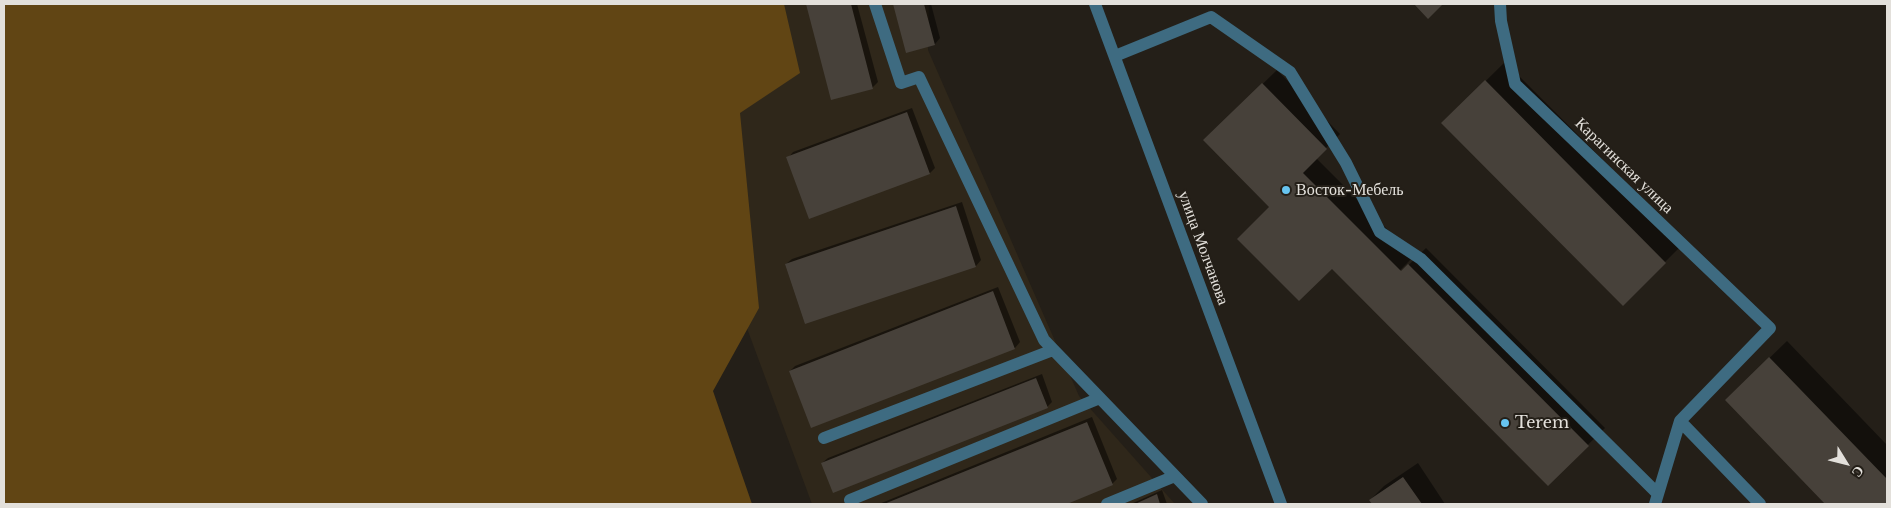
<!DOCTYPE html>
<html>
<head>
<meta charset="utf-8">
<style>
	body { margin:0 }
	#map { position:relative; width:1891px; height:508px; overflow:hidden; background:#241f18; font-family:"Libre Baskerville",serif }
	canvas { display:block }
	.frame { position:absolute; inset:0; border:5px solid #e3e0db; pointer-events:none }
	.north { position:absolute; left:1821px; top:438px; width:50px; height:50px; -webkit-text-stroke:4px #241f18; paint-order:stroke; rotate:126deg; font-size:14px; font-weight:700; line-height:20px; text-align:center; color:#e3e0db }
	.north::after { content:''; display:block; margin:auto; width:18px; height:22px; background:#e3e0db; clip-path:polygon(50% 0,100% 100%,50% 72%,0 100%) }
</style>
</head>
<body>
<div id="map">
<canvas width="1891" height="508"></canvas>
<div class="frame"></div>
<div class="north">С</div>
</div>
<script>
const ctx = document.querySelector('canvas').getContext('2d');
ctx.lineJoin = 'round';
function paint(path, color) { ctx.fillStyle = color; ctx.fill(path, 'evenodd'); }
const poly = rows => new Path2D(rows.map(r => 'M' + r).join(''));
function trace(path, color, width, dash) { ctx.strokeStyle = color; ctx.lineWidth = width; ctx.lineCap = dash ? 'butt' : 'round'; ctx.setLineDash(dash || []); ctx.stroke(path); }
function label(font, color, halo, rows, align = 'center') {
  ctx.font = font + ' "Libre Baskerville",serif'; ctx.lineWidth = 4; ctx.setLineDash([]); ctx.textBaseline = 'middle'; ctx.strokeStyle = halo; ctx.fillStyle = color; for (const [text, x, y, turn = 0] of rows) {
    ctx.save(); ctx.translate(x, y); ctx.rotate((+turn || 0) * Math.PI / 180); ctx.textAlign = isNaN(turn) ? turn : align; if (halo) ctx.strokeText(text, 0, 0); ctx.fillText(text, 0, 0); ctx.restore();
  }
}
paint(poly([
	[721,4,929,4,928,50,1079,396,1175,504,812,504,714,239]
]), '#2f271a');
paint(poly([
	[4,4,784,4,800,73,740,113,759,308,713,391,752,504,4,504]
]), '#614514');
paint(poly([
	[808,4,857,4,878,82,872,88,832,98],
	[894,4,931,4,940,38,935,44,907,51],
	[1505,62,1685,242,1623,304,1443,123],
	[1277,70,1340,134,1316,158,1414,256,1368,303,1205,140],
	[912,108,935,168,930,173,788,158,793,152],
	[962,202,981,260,976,266,806,322,786,264,792,259],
	[1426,248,1605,428,1548,484,1369,304],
	[998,287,1020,342,1015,348,811,426,790,371,795,366],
	[1787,341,1887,445,1887,504,1827,504,1726,400],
	[1042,374,1052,402,1047,407,822,463,828,458],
	[1092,417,1117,479,1112,484,1063,504,879,504],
	[1418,463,1445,504,1373,504,1370,500,1384,486],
	[1162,490,1167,504,1131,504]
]), '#0007');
paint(poly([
	[806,4,851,4,873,89,831,100],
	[893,4,924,4,935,45,906,53],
	[1414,4,1443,4,1428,19],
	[1485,80,1666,263,1623,306,1441,123],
	[1262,83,1327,149,1303,173,1401,271,1408,264,1589,446,1548,486,1332,269,1299,301,1237,239,1269,207,1203,140],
	[907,112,930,174,809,219,786,157],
	[956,206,976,267,805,324,785,264],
	[993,291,1015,349,811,428,789,371],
	[1769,357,1887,479,1887,504,1825,504,1725,400],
	[1036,378,1048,408,833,493,821,463],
	[1087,422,1113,485,1067,504,884,504],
	[1403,477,1422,504,1372,504,1369,500],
	[1157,494,1160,504,1135,504]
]), '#47413a');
trace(poly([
	[875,4,901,83,919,77,1044,340,1202,504],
	[1095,4,1281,504],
	[1500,4,1501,21,1515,84,1770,328,1680,421,1655,504],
	[1115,56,1211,17,1290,72,1346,163,1380,232,1421,259,1658,494],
	[1680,421,1760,504],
	[824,438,1053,350],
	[850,500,1100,398],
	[1107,504,1175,476]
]), '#3e6b81', 12);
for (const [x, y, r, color] of [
	[1286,190,5,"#67c4f0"],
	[1505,423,5,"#67c4f0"]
]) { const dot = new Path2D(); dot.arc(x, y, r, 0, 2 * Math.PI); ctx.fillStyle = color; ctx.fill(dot); trace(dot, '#241f18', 2); }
label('16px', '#e3e0db', '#241f18', [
	["Карагинская улица",1624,166,44],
	["улица Молчанова",1203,248,70]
]);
label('16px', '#e3e0db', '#241f18', [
	["Восток-Мебель",1296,190],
	["Terem",1515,423]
], 'left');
</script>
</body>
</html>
